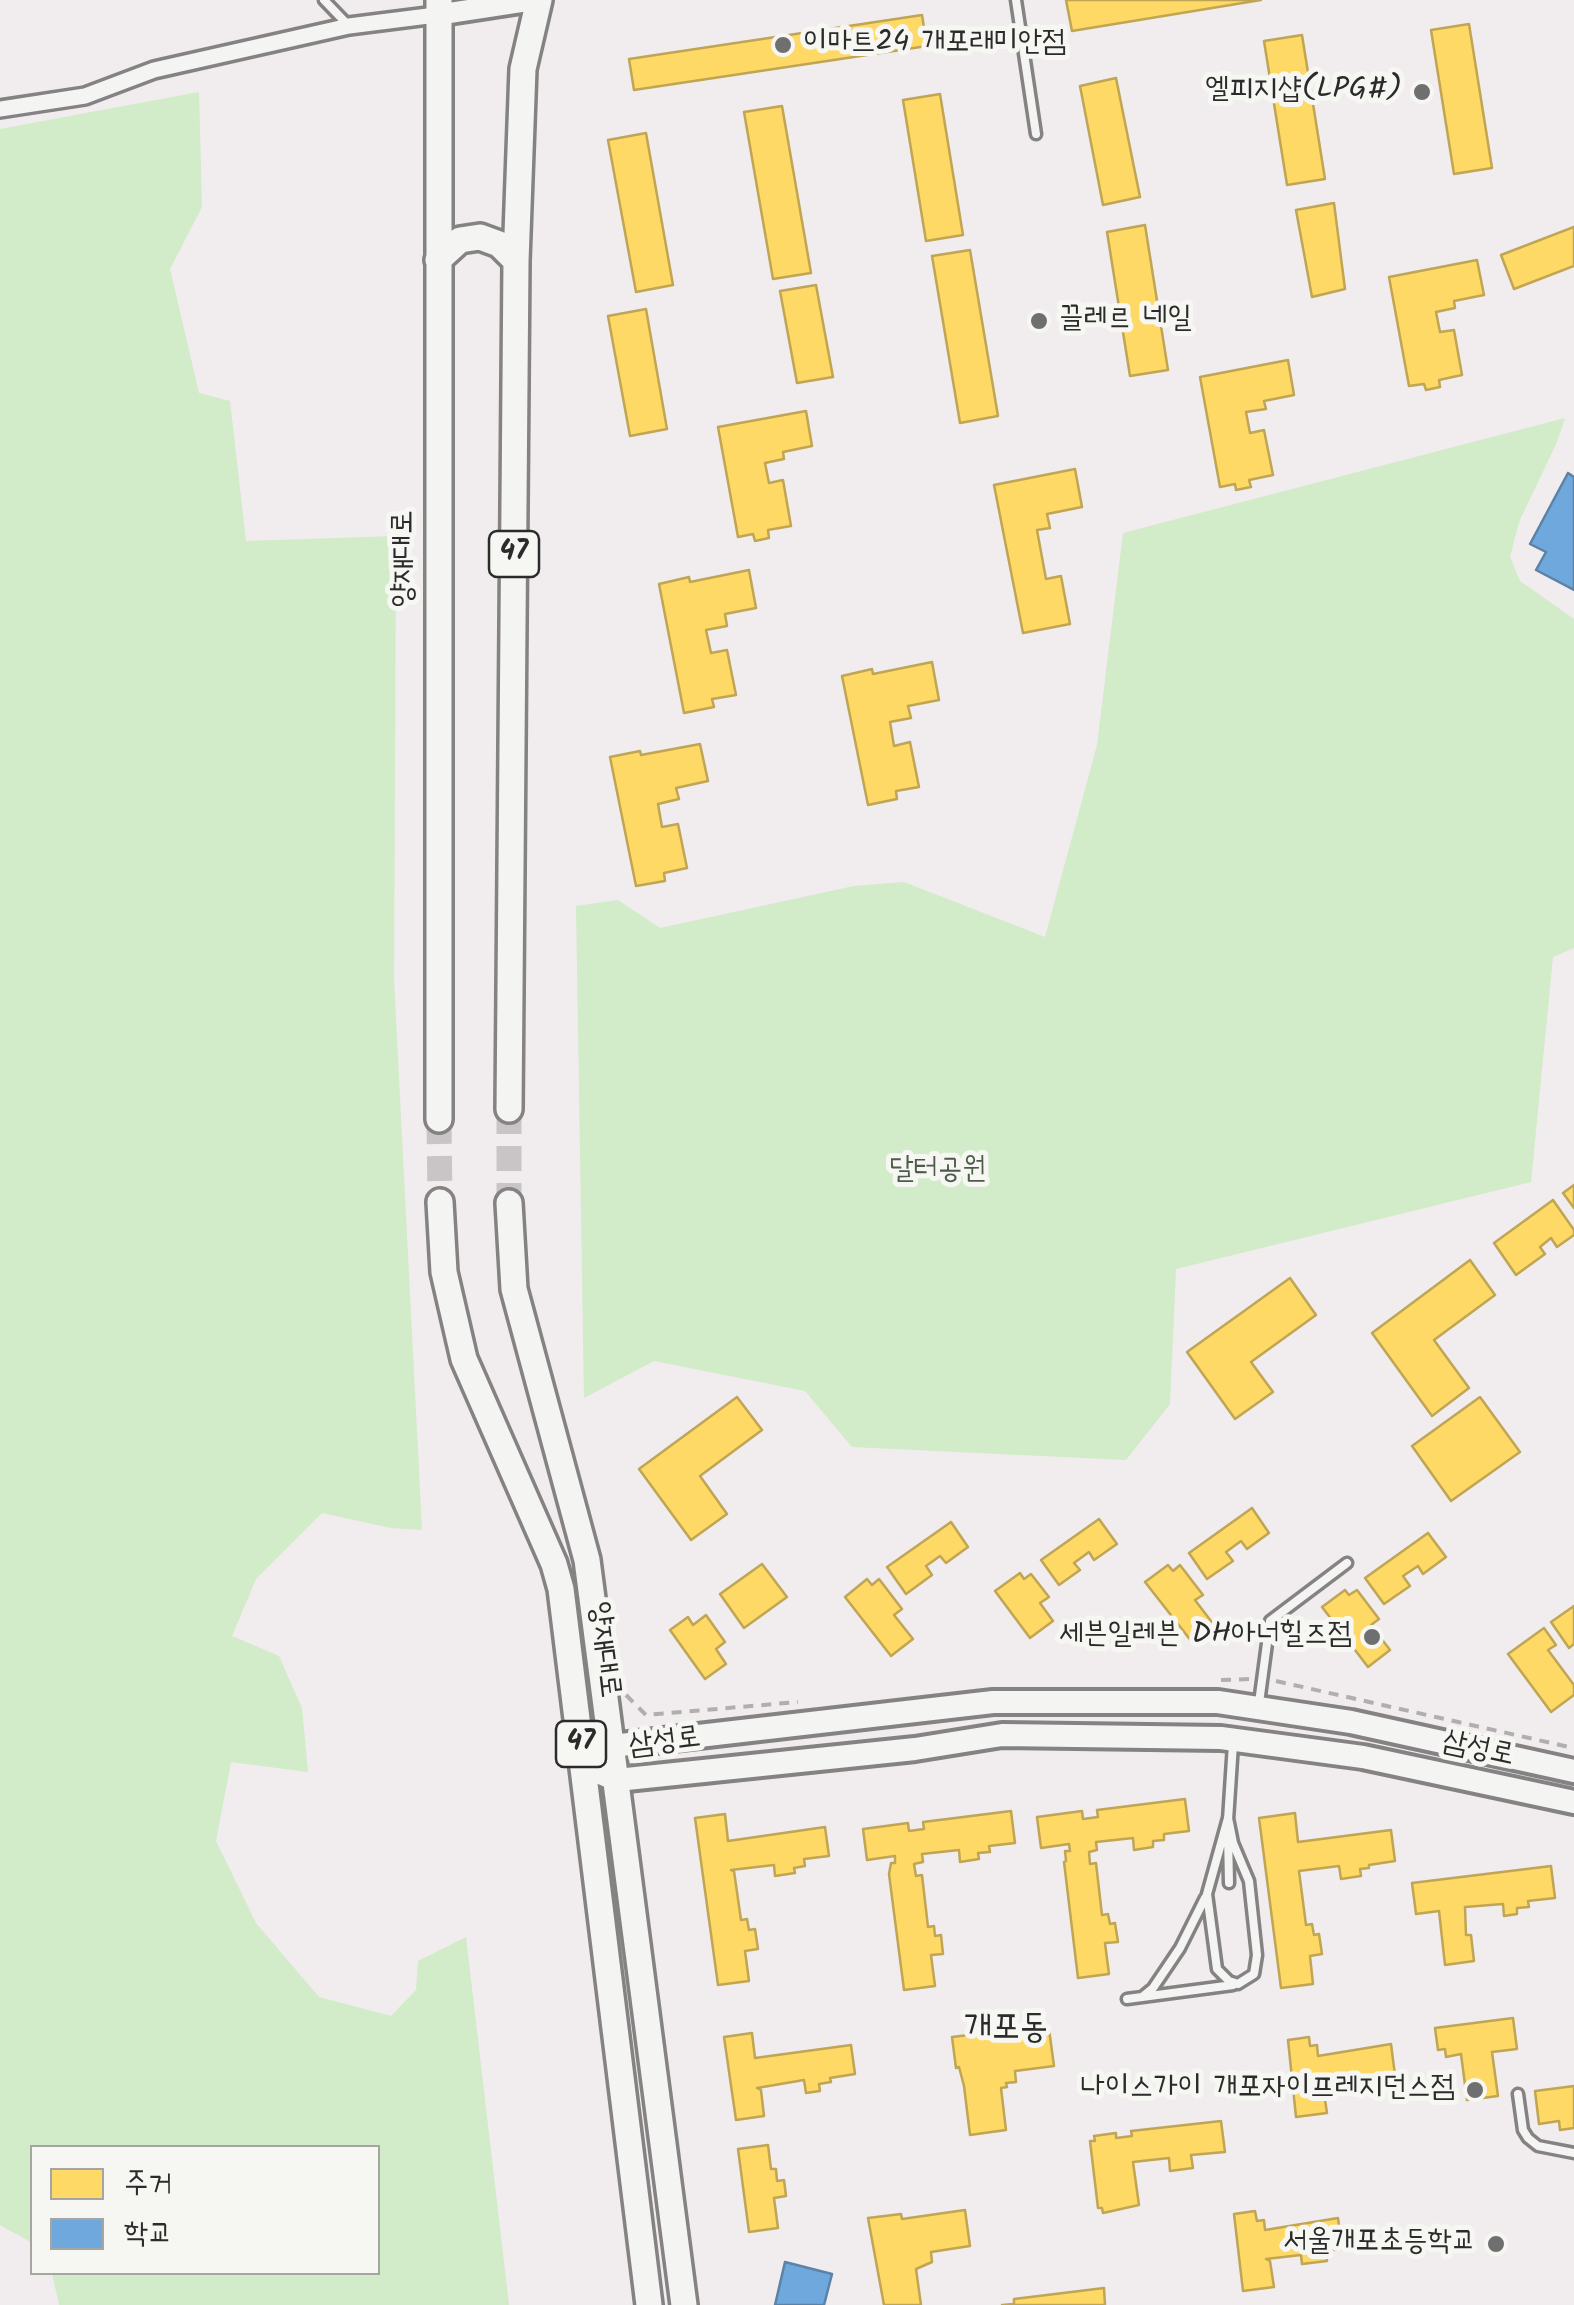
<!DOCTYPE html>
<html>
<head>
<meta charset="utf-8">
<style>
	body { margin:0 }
	#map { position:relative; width:1574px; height:2305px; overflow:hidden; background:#f1ecee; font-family:Kalam,"Poor Story",sans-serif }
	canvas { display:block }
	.legend { position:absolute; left:30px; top:2145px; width:350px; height:130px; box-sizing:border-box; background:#f6f6f2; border:2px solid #a5a5a2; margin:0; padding:12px 18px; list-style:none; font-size:30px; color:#2b2b2b }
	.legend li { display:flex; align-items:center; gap:20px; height:50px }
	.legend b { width:50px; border:2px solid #a5a5a2 }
</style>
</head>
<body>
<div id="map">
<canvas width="1574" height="2305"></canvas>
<ul class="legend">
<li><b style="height:28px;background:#ffd966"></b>주거</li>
<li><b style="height:28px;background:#6fa8dc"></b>학교</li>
</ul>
</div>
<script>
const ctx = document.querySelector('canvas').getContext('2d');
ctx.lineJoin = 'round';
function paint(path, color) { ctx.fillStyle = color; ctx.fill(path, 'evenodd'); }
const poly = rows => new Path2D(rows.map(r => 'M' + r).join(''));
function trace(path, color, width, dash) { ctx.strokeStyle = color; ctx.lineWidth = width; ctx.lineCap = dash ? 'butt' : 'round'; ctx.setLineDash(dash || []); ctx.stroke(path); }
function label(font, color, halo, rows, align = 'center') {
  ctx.font = font + ' Kalam,"Poor Story",sans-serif'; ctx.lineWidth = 10; ctx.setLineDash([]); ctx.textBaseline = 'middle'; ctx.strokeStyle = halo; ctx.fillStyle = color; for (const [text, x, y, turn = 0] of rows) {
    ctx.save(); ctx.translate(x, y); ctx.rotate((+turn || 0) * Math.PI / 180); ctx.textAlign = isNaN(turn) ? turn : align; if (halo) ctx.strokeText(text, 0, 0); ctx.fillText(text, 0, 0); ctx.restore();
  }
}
paint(poly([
	[199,92,202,207,170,269,199,393,230,401,246,541,396,536,394,980,422,1530,391,1528,322,1513,256,1579,232,1636,279,1656,302,1708,308,1772,231,1762,216,1841,256,1923,319,1997,391,2016,416,1990,418,1961,466,1937,509,2305,59,2305,52,2273,378,2272,378,2148,32,2148,32,2243,0,2225,0,129],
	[1565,418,1557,442,1519,522,1510,557,1520,581,1574,619,1574,948,1553,957,1531,1182,1176,1269,1170,1404,1126,1460,852,1447,805,1391,654,1361,584,1398,576,906,618,900,660,928,854,886,904,882,1045,937,1097,745,1123,533]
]), '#d2ebc8');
const homes = poly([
	[1066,0,1261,0,1072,31,1066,0],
	[922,15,927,46,634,90,629,59,922,15],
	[1469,24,1492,168,1454,174,1431,30,1469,24],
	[1302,35,1325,179,1287,185,1264,41,1302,35],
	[1116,78,1140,197,1103,205,1080,86,1116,78],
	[940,94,963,235,926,241,903,100,940,94],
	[782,106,811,273,773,279,744,112,782,106],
	[646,133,673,285,636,292,608,140,646,133],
	[1334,203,1345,289,1312,297,1296,210,1334,203],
	[1145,225,1168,370,1130,376,1107,232,1145,225],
	[1574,227,1574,266,1514,289,1501,255,1574,227],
	[970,250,998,416,960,423,932,256,970,250],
	[1477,260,1484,295,1454,301,1455,308,1436,312,1440,332,1454,330,1462,375,1439,380,1440,387,1426,390,1424,384,1409,386,1389,277,1477,260],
	[816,285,833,377,797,383,780,291,816,285],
	[646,309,667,429,630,436,608,316,646,309],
	[1288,360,1294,395,1264,401,1266,409,1246,412,1250,433,1264,430,1273,475,1249,480,1251,487,1236,490,1235,484,1220,487,1200,377,1288,360],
	[806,411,812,446,783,452,784,459,765,463,769,483,783,480,791,526,768,530,769,538,755,541,753,534,738,537,718,427,806,411],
	[1075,469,1082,507,1047,514,1050,528,1037,530,1046,579,1061,576,1070,624,1023,633,994,485,1075,469],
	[749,570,756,608,725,614,727,626,706,630,711,653,727,650,736,695,712,699,714,707,684,713,659,584,689,577,690,582,749,570],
	[932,662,939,700,908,706,911,718,890,722,894,746,910,742,919,787,896,791,897,799,868,805,842,676,872,669,873,674,932,662],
	[700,744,708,781,676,788,679,799,658,804,662,827,678,824,687,868,664,873,665,881,636,886,610,757,640,751,641,755,700,744],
	[1574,1185,1574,1208,1563,1193,1574,1185],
	[1553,1200,1574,1230,1574,1235,1557,1247,1551,1238,1540,1247,1545,1254,1516,1275,1494,1243,1553,1200],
	[1470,1260,1495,1295,1434,1340,1469,1388,1432,1416,1372,1333,1470,1260],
	[1290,1278,1316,1315,1251,1362,1273,1392,1235,1419,1187,1352,1290,1278],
	[737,1397,762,1430,700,1476,727,1514,691,1540,639,1469,737,1397],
	[1480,1397,1520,1452,1451,1501,1412,1446,1480,1397],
	[1252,1508,1269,1533,1247,1549,1241,1541,1226,1552,1233,1561,1207,1579,1189,1553,1252,1508],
	[1099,1519,1117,1544,1094,1560,1089,1552,1074,1563,1080,1570,1059,1585,1041,1560,1099,1519],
	[951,1522,968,1547,946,1563,940,1556,926,1566,932,1575,906,1594,887,1567,951,1522],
	[1428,1533,1446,1557,1423,1574,1418,1566,1403,1576,1410,1586,1384,1604,1365,1578,1428,1533],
	[762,1564,787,1597,744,1628,720,1594,762,1564],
	[1168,1565,1173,1571,1180,1565,1203,1595,1195,1600,1214,1625,1192,1642,1145,1582,1168,1565],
	[1020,1573,1024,1579,1031,1574,1049,1597,1040,1603,1053,1621,1030,1638,995,1591,1020,1573],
	[867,1579,872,1585,879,1579,902,1609,894,1615,913,1639,891,1656,845,1597,867,1579],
	[1345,1590,1349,1595,1357,1590,1379,1619,1371,1625,1390,1650,1368,1667,1322,1607,1345,1590],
	[1574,1606,1574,1644,1569,1648,1551,1622,1574,1606],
	[706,1615,725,1642,716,1649,726,1664,705,1679,670,1630,688,1617,693,1625,706,1615],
	[1544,1628,1556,1645,1548,1650,1574,1685,1574,1695,1551,1712,1508,1654,1544,1628],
	[1185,1799,1189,1831,1164,1834,1164,1840,1153,1841,1153,1847,1134,1850,1133,1838,1096,1842,1097,1850,1089,1852,1090,1864,1096,1863,1102,1915,1108,1914,1110,1924,1115,1923,1118,1942,1105,1943,1109,1974,1078,1978,1064,1862,1066,1861,1065,1851,1070,1851,1069,1844,1041,1848,1037,1817,1082,1811,1083,1819,1098,1817,1097,1810,1185,1799],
	[1011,1811,1015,1843,989,1846,990,1852,978,1853,979,1859,960,1862,959,1850,922,1854,923,1862,914,1864,916,1876,922,1875,928,1927,934,1926,935,1936,941,1935,943,1954,931,1955,935,1986,904,1990,889,1874,891,1863,895,1863,895,1856,867,1860,863,1829,908,1823,909,1831,924,1829,923,1822,1011,1811],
	[1295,1813,1298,1842,1391,1830,1395,1861,1369,1865,1369,1868,1360,1869,1361,1876,1341,1879,1339,1866,1299,1871,1306,1925,1312,1924,1314,1935,1319,1934,1322,1954,1310,1956,1313,1984,1281,1988,1259,1818,1295,1813],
	[725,1814,728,1841,825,1827,829,1856,804,1859,805,1866,794,1868,795,1873,775,1876,774,1865,731,1870,734,1871,741,1920,747,1919,749,1930,755,1929,758,1949,745,1951,749,1981,718,1985,695,1818,725,1814],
	[1551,1866,1555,1898,1528,1901,1529,1907,1517,1908,1517,1914,1504,1916,1503,1904,1465,1907,1466,1935,1471,1935,1474,1961,1445,1965,1439,1911,1416,1914,1412,1883,1551,1866],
	[1513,2018,1517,2049,1492,2052,1498,2096,1467,2100,1461,2054,1446,2057,1445,2049,1438,2050,1435,2028,1513,2018],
	[1049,2029,1054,2066,1015,2071,1016,2082,1006,2083,1007,2087,1001,2088,1006,2130,970,2135,964,2086,959,2067,956,2068,952,2037,985,2033,986,2038,1049,2029],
	[752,2033,755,2058,851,2045,855,2074,830,2078,831,2082,819,2084,820,2091,806,2093,804,2080,757,2088,761,2090,764,2116,736,2120,724,2037,752,2033],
	[1309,2037,1310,2046,1317,2045,1318,2056,1391,2044,1395,2075,1379,2077,1380,2087,1355,2090,1354,2080,1319,2085,1323,2087,1327,2113,1296,2117,1288,2040,1309,2037],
	[1574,2086,1574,2128,1560,2130,1559,2121,1539,2124,1535,2091,1574,2086],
	[1221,2121,1225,2152,1191,2155,1193,2168,1170,2171,1169,2158,1133,2162,1139,2205,1103,2213,1102,2208,1098,2208,1090,2141,1095,2141,1094,2136,1116,2133,1116,2138,1132,2136,1131,2131,1221,2121],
	[768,2145,771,2169,776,2169,777,2181,784,2180,786,2196,774,2198,778,2228,749,2232,738,2149,768,2145],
	[965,2210,970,2246,931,2252,932,2262,916,2269,921,2305,884,2305,868,2218,901,2214,902,2219,965,2210],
	[1255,2211,1257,2221,1264,2220,1265,2230,1338,2218,1342,2249,1326,2251,1327,2261,1302,2264,1301,2255,1266,2259,1270,2261,1274,2287,1243,2291,1234,2214,1255,2211],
	[1104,2288,1105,2305,1002,2305,1014,2304,1014,2299,1104,2288]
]);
paint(homes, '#ffd966');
trace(homes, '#bfa554', 2.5);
const schools = poly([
	[1568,473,1574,477,1574,590,1536,570,1546,552,1530,544,1568,473],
	[785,2262,832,2274,824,2305,775,2305,785,2262]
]);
paint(schools, '#6fa8dc');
trace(schools, '#5b82a7', 2.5);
trace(poly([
	[509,1109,509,1203],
	[439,1119,440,1202]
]), '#c9c5c7', 25, [25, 12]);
const service = poly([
	[324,0,349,26],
	[1016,0,1036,134],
	[1259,1703,1270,1621,1347,1563],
	[1228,1818,1233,1843,1249,1881,1257,1955,1254,1974,1238,1984,1229,1981,1217,1969,1207,1894,1228,1818],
	[1228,1820,1233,1744],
	[1228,1834,1229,1883],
	[1142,1997,1153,1988,1180,1948,1205,1898],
	[1127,1999,1233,1985],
	[1518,2094,1523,2130,1528,2138,1538,2146,1574,2153]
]);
const minor = poly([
	[0,109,85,96,154,70,349,26,436,15]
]);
const tertiary = poly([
	[436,15,534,0]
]);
const secondary = poly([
	[584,1766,612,1746,993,1702,1218,1702,1351,1722,1574,1771],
	[584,1766,617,1780,915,1749,1002,1735,1221,1738,1363,1757,1574,1802]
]);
const primary = poly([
	[438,260,460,240,480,237,499,244,516,261],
	[509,1109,516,261,523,69,539,0],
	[439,1119,439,0],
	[440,1202,444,1272,464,1359,554,1564,561,1589,649,2305],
	[509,1203,514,1289,587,1560,684,2305]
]);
trace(service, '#848283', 15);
trace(minor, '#848283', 22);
trace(tertiary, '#848283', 28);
trace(secondary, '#848283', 30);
trace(primary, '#848283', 32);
trace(poly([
	[1221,1680,1252,1679],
	[1276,1681,1569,1747],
	[626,1695,646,1715,798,1702]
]), '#b0afae', 4, [10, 8]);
trace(service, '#f4f4f2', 8);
trace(minor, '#f4f4f2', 15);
trace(tertiary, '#f4f4f2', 20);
trace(secondary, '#f4f4f2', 22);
trace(primary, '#f4f4f2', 25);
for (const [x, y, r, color] of [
	[783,45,10,"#706f6f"],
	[1422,92,10,"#706f6f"],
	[1039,321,10,"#706f6f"],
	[1372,1637,10,"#706f6f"],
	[1475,2090,10,"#706f6f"],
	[1496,2244,10,"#706f6f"]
]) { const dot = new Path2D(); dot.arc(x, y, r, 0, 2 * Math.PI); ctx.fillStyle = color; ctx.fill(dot); trace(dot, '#f6f6f2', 4); }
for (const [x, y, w] of [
	[514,554,50],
	[581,1744,50]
]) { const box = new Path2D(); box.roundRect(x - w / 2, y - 23, w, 46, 8); ctx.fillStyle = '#f6f6f2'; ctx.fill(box); trace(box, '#2b2b2b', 2.5); }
label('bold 28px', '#2b2b2b', null, [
	["47",514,554],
	["47",581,1744]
]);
label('30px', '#2b2b2b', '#f6f6f2', [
	["이마트24 개포래미안점",803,45,"left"],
	["엘피지샵(LPG#)",1402,92],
	["끌레르 네일",1059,321,"left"],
	["세븐일레븐 DH아너힐즈점",1352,1637],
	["나이스가이 개포자이프레지던스점",1455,2090],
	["서울개포초등학교",1476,2244]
], 'right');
label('30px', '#2b2b2b', '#f6f6f2', [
	["양재대로",406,559,-90],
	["양재대로",602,1650,83],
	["삼성로",665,1744,-7],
	["삼성로",1478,1751,12]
]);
label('30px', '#4e5b4a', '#f6f6f2', [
	["달터공원",938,1172]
]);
label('35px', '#2b2b2b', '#f6f6f2', [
	["개포동",1006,2031]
]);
</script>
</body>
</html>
